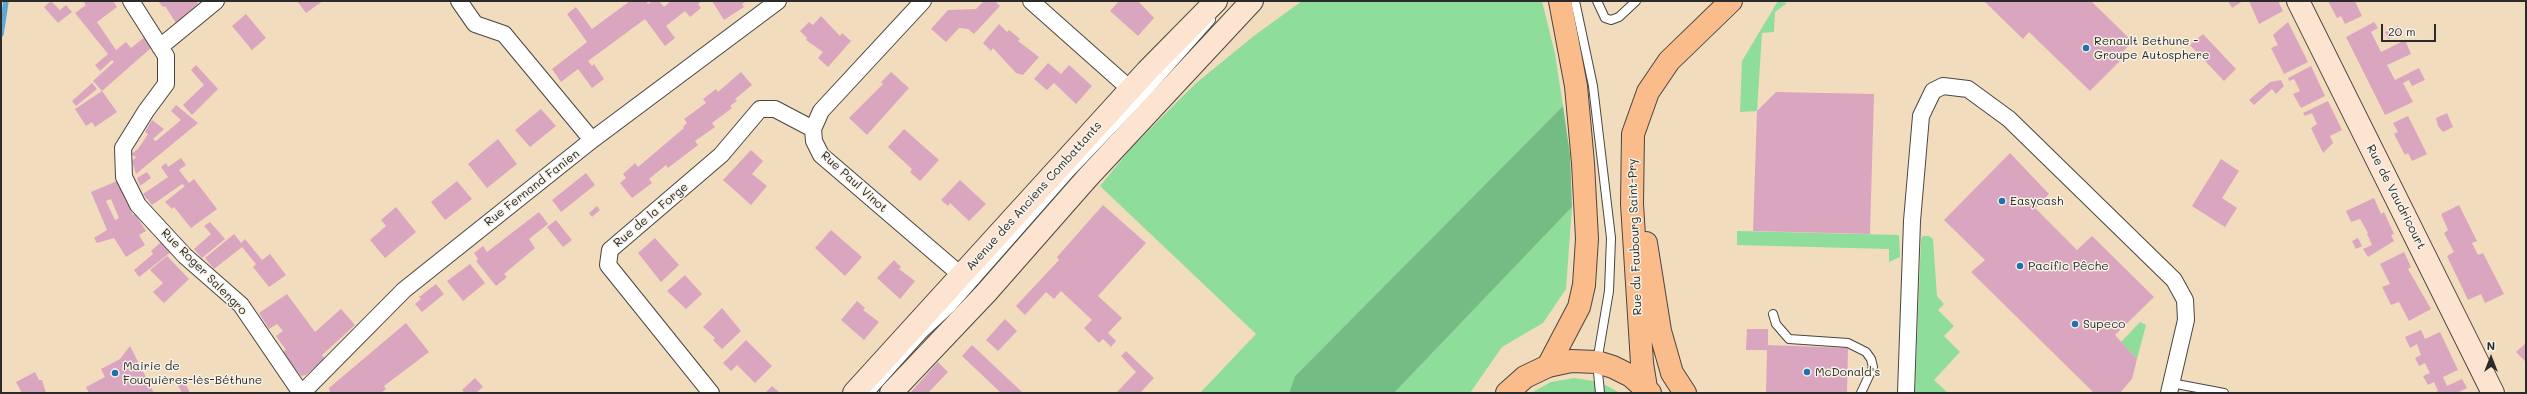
<!DOCTYPE html>
<html>
<head>
<meta charset="utf-8">
<style>
	body { margin:0 }
	#map { position:relative; width:2527px; height:394px; overflow:hidden; background:#f2dcbe; font-family:Mali,sans-serif }
	canvas { display:block }
	.frame { position:absolute; inset:0; border:2px solid #2b2b2b; pointer-events:none }
	.north { position:absolute; left:2471px; top:338px; width:40px; height:40px; -webkit-text-stroke:3px #f7f3e8; paint-order:stroke; rotate:0deg; font-size:11px; font-weight:700; line-height:16px; text-align:center; color:#2b2b2b }
	.north::after { content:''; display:block; margin:auto; width:14px; height:18px; background:#2b2b2b; clip-path:polygon(50% 0,100% 100%,50% 72%,0 100%) }
	.scale { position:absolute; left:2381px; top:24px; width:55px; height:18px; box-sizing:border-box; border:2px solid #2b2b2b; border-top:0; padding-left:5px; font-size:12px; line-height:14px; white-space:nowrap; color:#2b2b2b; -webkit-text-stroke:3px #f7f3e8; paint-order:stroke }
</style>
</head>
<body>
<div id="map">
<canvas width="2527" height="394"></canvas>
<div class="frame"></div>
<div class="north">N</div>
<div class="scale">20 m</div>
</div>
<script>
const ctx = document.querySelector('canvas').getContext('2d');
ctx.lineJoin = 'round';
function paint(path, color) { ctx.fillStyle = color; ctx.fill(path, 'evenodd'); }
const poly = rows => new Path2D(rows.map(r => 'M' + r).join(''));
function trace(path, color, width, dash) { ctx.strokeStyle = color; ctx.lineWidth = width; ctx.lineCap = dash ? 'butt' : 'round'; ctx.setLineDash(dash || []); ctx.stroke(path); }
function label(font, color, halo, rows, align = 'center') {
  ctx.font = font + ' Mali,sans-serif'; ctx.lineWidth = 3; ctx.setLineDash([]); ctx.textBaseline = 'middle'; ctx.strokeStyle = halo; ctx.fillStyle = color; for (const [text, x, y, turn = 0] of rows) {
    ctx.save(); ctx.translate(x, y); ctx.rotate((+turn || 0) * Math.PI / 180); ctx.textAlign = isNaN(turn) ? turn : align; if (halo) ctx.strokeText(text, 0, 0); ctx.fillText(text, 0, 0); ctx.restore();
  }
}
paint(poly([
	[1302,1,1542,1,1555,54,1563,106,1295,376,1289,393,1200,393,1256,334,1100,186,1132,147,1195,84,1255,35],
	[1778,1,1787,3,1775,12,1774,32,1762,33,1757,111,1740,112,1742,61],
	[1572,207,1566,289,1543,323,1502,347,1470,393,1394,393],
	[1737,231,1899,235,1900,257,1889,262,1889,249,1737,245],
	[1923,236,1929,236,1933,239,1937,296,1944,304,1938,310,1954,326,1944,336,1960,352,1934,380,1948,393,1915,393,1921,239],
	[2140,322,2146,325,2137,359,2121,342],
	[1574,378,1600,382,1620,393,1531,393,1551,382]
]), '#8fdd9b');
paint(poly([
	[1563,106,1570,155,1572,207,1394,393,1289,393,1295,376]
]), '#73bc83');
trace(poly([
	[1,34,6,1]
]), '#5ca9d5', 5.5);
paint(poly([
	[51,1,60,10,66,5,72,12,58,23,44,7],
	[86,1,113,1,117,7,97,22,116,50,126,42,131,48,146,36,151,48,102,91,93,81,114,62,112,60,100,71,95,65,108,54,75,13,86,5,84,3],
	[158,1,196,1,198,4,176,23,165,6,163,7],
	[297,1,323,1,306,13],
	[630,1,646,1,648,4,652,1,659,1,664,7,671,1,702,1,698,4,701,8,690,17,685,11,666,26,675,38,665,46,645,19,588,61,592,66,594,64,604,79,592,88,578,69,561,82,552,69,587,42,567,14,576,7,592,29],
	[712,1,747,1,742,4,744,7,724,20],
	[984,1,995,1,1000,6,974,34,968,29,959,28,946,42,931,29,948,10,976,9],
	[1119,1,1139,2,1154,18,1138,36,1110,11],
	[1984,1,2091,1,2133,42,2121,53,2124,57,2090,91,2029,32,2023,39],
	[2228,1,2243,1,2232,8],
	[2249,1,2278,1,2283,11,2259,24],
	[2328,1,2355,1,2362,16,2345,24,2341,16,2337,18],
	[246,14,266,38,252,50,232,26],
	[821,16,840,36,842,33,851,41,828,67,818,58,823,52,806,40,807,38,800,31,809,22,813,25],
	[2288,22,2308,62,2284,74,2271,48,2278,45,2273,35],
	[2374,22,2378,28,2371,32,2381,52,2405,40,2411,54,2387,65,2395,80,2419,68,2425,80,2412,86,2409,80,2403,83,2413,102,2385,115,2346,37],
	[999,24,1007,32,1009,30,1020,39,1018,41,1039,57,1023,75,1016,73,993,48,991,51,983,43],
	[2398,26,2401,33,2388,39,2385,32],
	[2203,34,2236,69,2224,81,2190,45],
	[1048,63,1061,74,1069,65,1092,86,1076,104,1054,83,1047,90,1034,79],
	[196,65,218,89,192,115,183,105,204,85,191,70],
	[2311,66,2325,96,2301,108,2293,94,2300,91,2294,79,2289,81,2288,78],
	[741,72,752,85,735,99,737,101,730,106,732,108,712,123,715,127,695,141,698,145,668,168,666,165,649,179,652,183,632,198,620,183,626,178,623,174,635,163,638,167,684,128,683,127,687,123,684,119,706,103,703,99,716,89,718,92],
	[891,72,909,88,867,135,849,118,883,84,881,82],
	[2281,80,2284,86,2276,94,2272,89,2254,105,2249,100,2270,82],
	[92,83,97,89,76,106,72,101],
	[102,91,117,112,95,127,92,122,86,126,75,109],
	[1776,92,1874,94,1870,234,1753,231,1757,111],
	[2328,101,2342,130,2330,136,2333,143,2323,153,2311,128,2317,124,2312,113,2305,116,2303,113],
	[176,105,198,123,136,174,132,161,136,157,131,154,138,149,148,134,145,132,152,120,164,129,153,139,156,141,181,120,171,111],
	[541,109,556,126,530,147,515,130],
	[2447,113,2453,127,2443,132,2438,126,2436,118],
	[2408,116,2427,154,2412,161,2408,153,2405,155,2394,134,2398,132,2393,123],
	[904,129,939,160,920,181,910,172,912,169,888,147],
	[498,139,517,164,487,188,468,164],
	[751,150,763,161,752,174,767,186,751,205,723,180],
	[2010,153,2049,194,2035,208,2077,250,2092,236,2154,297,2115,335,2137,359,2132,379,2120,393,2094,393,1971,272,1985,260,1944,220],
	[181,158,186,165,179,170,189,183,194,179,217,209,191,228,174,207,172,209,165,202,185,186,182,184,152,205,143,194,168,177,161,167,166,163,168,167],
	[2221,159,2239,171,2222,198,2237,208,2225,227,2192,206],
	[147,172,151,178,140,186,137,178],
	[586,173,595,185,561,212,552,200],
	[960,180,986,204,969,221,950,203,948,206,941,200],
	[117,181,133,215,135,214,146,231,139,235,145,245,126,257,114,238,97,243,94,238,107,230,91,192],
	[111,199,119,218,115,220,106,201],
	[457,181,472,199,445,220,431,202],
	[2374,198,2381,214,2384,212,2394,234,2391,235,2394,241,2368,257,2363,249,2372,245,2367,234,2368,233,2360,219,2351,222,2346,211],
	[1103,205,1146,243,1098,296,1122,318,1108,333,1116,341,1111,347,1103,339,1099,343,1084,328,1092,320,1061,291,1054,299,1046,292,1025,315,1016,306,1059,260,1057,257],
	[2459,205,2477,241,2472,243,2478,255,2483,253,2504,294,2485,303,2481,294,2468,300,2447,256,2454,252,2444,233,2448,230,2441,214],
	[597,206,600,210,592,217,589,213],
	[396,207,416,232,385,258,370,240,386,226,381,220],
	[539,212,548,224,529,239,535,248,504,274,507,277,496,286,476,261,478,259,474,253,483,246,487,252],
	[556,220,572,240,563,247,547,227],
	[210,222,225,239,202,258,194,249,211,234,204,226],
	[831,230,862,257,845,276,815,248],
	[234,234,241,243,245,239,262,260,270,254,286,275,269,287,253,267,256,264,242,247,214,269,205,258],
	[655,238,679,265,661,282,638,253],
	[2358,238,2362,246,2356,249,2352,241],
	[161,242,171,252,139,277,134,270,153,254,151,251],
	[2404,252,2411,267,2408,269,2431,309,2409,321,2399,302,2391,305,2382,287,2390,284,2380,264],
	[167,256,189,279,164,303,153,292,163,283,150,270],
	[894,260,901,267,899,269,915,281,900,299,877,278],
	[470,264,485,283,463,301,447,281],
	[685,275,702,294,686,309,667,291],
	[436,284,444,294,422,312,415,304,421,299,419,297],
	[287,294,315,332,341,309,355,325,322,355,325,359,306,375,301,376,283,352,286,350,276,336,283,331,277,324,269,329,259,313],
	[857,301,865,308,863,310,879,322,864,340,841,320],
	[722,308,741,331,722,349,713,340,715,338,703,327],
	[1005,319,1017,331,998,351,986,340],
	[406,323,429,352,384,386,386,389,381,393,330,393,329,388],
	[1747,329,1768,329,1768,345,1848,348,1847,393,1766,393,1767,350,1746,350],
	[2421,330,2425,339,2440,332,2458,370,2443,377,2447,386,2462,379,2467,388,2457,393,2434,393,2438,391,2434,382,2428,385,2423,376,2430,373,2425,363,2419,366,2415,358,2421,355,2417,344,2410,348,2405,337],
	[746,340,772,366,755,383,737,365,731,371,723,363],
	[2526,343,2526,362,2516,352],
	[972,345,1023,393,1001,393,962,356],
	[130,346,154,393,89,393,86,387,105,377,101,369,120,359],
	[1126,351,1154,378,1140,393,1116,393,1136,372,1121,356],
	[938,362,948,372,928,393,910,393],
	[35,372,39,380,42,380,46,393,22,393,16,382],
	[183,378,190,393,182,393,176,382],
	[475,378,483,387,476,393,465,393,462,390],
	[772,386,780,393,765,393]
]), '#daa5bf');
const lane = poly([
	[1575,1,1593,86,1611,238,1609,291,1597,362,1600,393],
	[1597,1,1605,18,1611,20,1619,17,1636,1],
	[1773,314,1776,324,1789,339,1848,343,1866,352,1871,359,1873,367,1861,393],
	[2171,383,2224,393],
	[870,393,923,334,951,308,1069,174,1142,98,1211,20]
]);
const street = poly([
	[131,1,166,56,166,84,146,111,123,148,124,177,138,205,185,256,241,305,301,393],
	[459,1,475,24,504,34,592,140],
	[923,1,821,111,813,129,814,141,821,155,962,276],
	[1031,1,1130,89],
	[160,47,216,1],
	[302,393,404,290,592,140,778,1],
	[711,393,608,265,610,250,721,155,760,109,775,109,813,129],
	[1906,393,1912,221,1921,116,1933,91,1943,86,1968,89,2009,119,2174,280,2185,300,2186,320,2169,393]
]);
const secondary = poly([
	[2298,1,2493,393],
	[854,393,1147,71,1216,1],
	[891,393,986,293,1088,177,1252,1]
]);
const primary = poly([
	[1646,243,1660,331,1672,373,1685,393],
	[1548,366,1579,307,1584,285,1587,239,1583,163,1576,86,1560,1],
	[1646,388,1642,363,1632,204,1633,134,1648,92,1669,61,1731,1]
]);
const highway = poly([
	[1507,393,1525,377,1548,366,1571,361,1597,362,1613,367,1631,376,1650,393]
]);
trace(lane, '#494641', 10);
trace(street, '#494641', 18);
trace(secondary, '#494641', 24);
trace(primary, '#494641', 24);
trace(highway, '#494641', 24);
trace(lane, '#fff', 8);
trace(street, '#fff', 16);
trace(secondary, '#fde4d0', 22);
trace(primary, '#f9bc8a', 22);
trace(highway, '#f9bc8a', 22);
for (const [x, y, r, color] of [
	[2086,48,4,"#1f6fb2"],
	[2002,201,4,"#1f6fb2"],
	[2020,266,4,"#1f6fb2"],
	[2075,324,4,"#1f6fb2"],
	[1807,372,4,"#1f6fb2"],
	[115,373,4,"#1f6fb2"]
]) { const dot = new Path2D(); dot.arc(x, y, r, 0, 2 * Math.PI); ctx.fillStyle = color; ctx.fill(dot); trace(dot, '#f7f3e8', 1.5); }
label('12px', '#2b2b2b', '#f7f3e8', [
	["Renault Bethune -",2094,41],
	["Groupe Autosphere",2094,55],
	["Easycash",2010,201],
	["Pacific Pêche",2028,266],
	["Supeco",2083,324],
	["Mairie de",123,366],
	["Fouquières-lès-Béthune",123,380],
	["McDonald's",1815,372]
], 'left');
label('12px', '#2b2b2b', '#f7f3e8', [
	["Rue Paul Vinot",854,182,42],
	["Rue Fernand Fanien",532,188,-38],
	["Avenue des Anciens Combattants",1034,196,-48],
	["Rue de Vaudricourt",2396,197,63],
	["Rue de la Forge",651,215,-40],
	["Rue du Faubourg Saint-Pry",1635,237,-92],
	["Rue Roger Salengro",204,272,45]
]);
</script>
</body>
</html>
